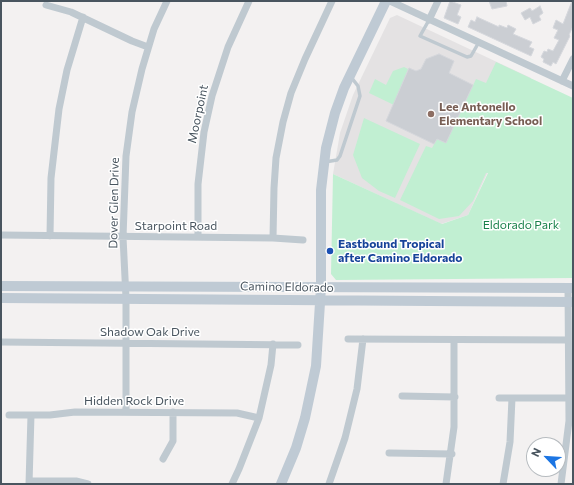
<!DOCTYPE html>
<html>
<head>
<meta charset="utf-8">
<style>
	body { margin:0 }
	#map { position:relative; width:574px; height:485px; overflow:hidden; background:#f3f1f1; font-family:Commissioner,sans-serif }
	canvas { display:block }
	.frame { position:absolute; inset:0; border:2px solid #49555f; pointer-events:none }
	.north { position:absolute; left:526px; top:437px; width:40px; height:40px; box-sizing:border-box; background:#fff; border:1px solid #b6bbbf; border-radius:50%; rotate:295deg; font-size:11px; font-weight:700; line-height:16px; text-align:center; color:#49555f }
	.north::after { content:''; display:block; margin:auto; width:14px; height:18px; background:#1c75e3; clip-path:polygon(50% 0,100% 100%,50% 72%,0 100%) }
</style>
</head>
<body>
<div id="map">
<canvas width="574" height="485"></canvas>
<div class="frame"></div>
<div class="north">N</div>
</div>
<script>
const ctx = document.querySelector('canvas').getContext('2d');
ctx.lineJoin = 'round';
function paint(path, color) { ctx.fillStyle = color; ctx.fill(path, 'evenodd'); }
const poly = rows => new Path2D(rows.map(r => 'M' + r).join(''));
function trace(path, color, width, dash) { ctx.strokeStyle = color; ctx.lineWidth = width; ctx.lineCap = dash ? 'butt' : 'round'; ctx.setLineDash(dash || []); ctx.stroke(path); }
function label(font, color, halo, rows, align = 'center') {
  ctx.font = font + ' Commissioner,sans-serif'; ctx.lineWidth = 3; ctx.setLineDash([]); ctx.textBaseline = 'middle'; ctx.strokeStyle = halo; ctx.fillStyle = color; for (const [text, x, y, turn = 0] of rows) {
    ctx.save(); ctx.translate(x, y); ctx.rotate((+turn || 0) * Math.PI / 180); ctx.textAlign = isNaN(turn) ? turn : align; if (halo) ctx.strokeText(text, 0, 0); ctx.fillText(text, 0, 0); ctx.restore();
  }
}
paint(poly([
	[397,15,531,78,468,215,441,224,333,174,340,133,353,95,390,18]
]), '#e4e2e3');
paint(poly([
	[496,62,573,98,573,278,336,280,331,274,333,174,442,224,468,215,488,173,486,173,473,201,459,216,439,219,400,200,426,146,432,148,437,139,446,143,476,79,486,83],
	[404,67,408,69,394,105,369,93,375,79,386,85,393,71],
	[364,118,420,144,395,198,379,191,362,178,353,155]
]), '#c1efd2');
const building = poly([
	[450,1,461,5,457,15,461,17,458,24,444,18,450,1],
	[489,1,506,1,507,6,492,9,489,1],
	[572,1,573,26,569,35,570,36,556,64,553,62,551,66,543,62,544,59,541,57,544,51,547,52,548,49,553,51,559,40,554,38,558,30,553,28,556,20,563,24,572,1],
	[540,6,543,13,539,16,541,20,533,24,530,17,525,20,521,13,530,8,532,11,540,6],
	[477,17,499,27,499,25,507,28,508,25,516,29,513,34,532,42,529,47,534,49,531,56,468,27,471,20,475,22,477,17],
	[439,54,454,61,449,73,473,85,446,143,437,139,434,144,386,121,409,68,416,71,421,69,426,59,439,54]
]);
paint(building, '#cbced3');
trace(building, '#d5d7dc', 1);
trace(poly([
	[429,20,420,36,467,57,471,56,479,42],
	[325,162,337,160,340,156,360,96,358,86,351,77]
]), '#bfc9d0', 3.5);
trace(poly([
	[390,1,573,86],
	[46,5,71,12,132,41,148,47],
	[429,20,438,1],
	[562,81,573,59],
	[1,235,273,238,303,240],
	[50,236,51,178,59,109,67,70,83,17],
	[198,237,198,184,204,132,212,96,228,47,249,1],
	[273,238,274,188,276,158,283,122,291,93,305,59,332,1],
	[348,339,568,340],
	[1,342,298,345],
	[402,396,455,397],
	[499,398,569,398],
	[126,412,126,298,123,237,126,156,132,112,142,69,154,29,167,1],
	[9,415,50,415,75,412,237,413,259,418],
	[389,453,452,454],
	[163,459,173,441,173,412],
	[30,481,76,481,88,484],
	[29,484,31,415],
	[232,484,239,469,259,418,271,365,273,344],
	[329,484,345,438,357,389,363,339],
	[446,484,454,427,454,340],
	[503,484,510,442,512,398],
	[561,484,569,421,568,288]
]), '#bfc9d0', 7);
trace(poly([
	[1,286,573,288],
	[1,298,573,302],
	[281,484,296,448,305,418,316,366,321,287,321,190,326,148,335,113,344,88,386,1]
]), '#bfcad4', 10);
for (const [x, y, r, color] of [
	[431,114,4,"#8d6e63"],
	[330,251,4,"#1a4fb4"]
]) { const dot = new Path2D(); dot.arc(x, y, r, 0, 2 * Math.PI); ctx.fillStyle = color; ctx.fill(dot); trace(dot, '#fff', 1.5); }
label('bold 12px', '#785e54', '#fff', [
	["Lee Antonello",439,107],
	["Elementary School",439,121]
], 'left');
label('12px', '#49555f', '#fff', [
	["Moorpoint",198,114,-78],
	["Dover Glen Drive",114,203,-89],
	["Starpoint Road",176,226],
	["Camino Eldorado",287,287,1],
	["Shadow Oak Drive",150,332],
	["Hidden Rock Drive",134,401]
]);
label('12px', '#19814b', '#fff', [
	["Eldorado Park",521,225]
]);
label('bold 12px', '#164399', '#fff', [
	["Eastbound Tropical",338,244],
	["after Camino Eldorado",338,258]
], 'left');
</script>
</body>
</html>
